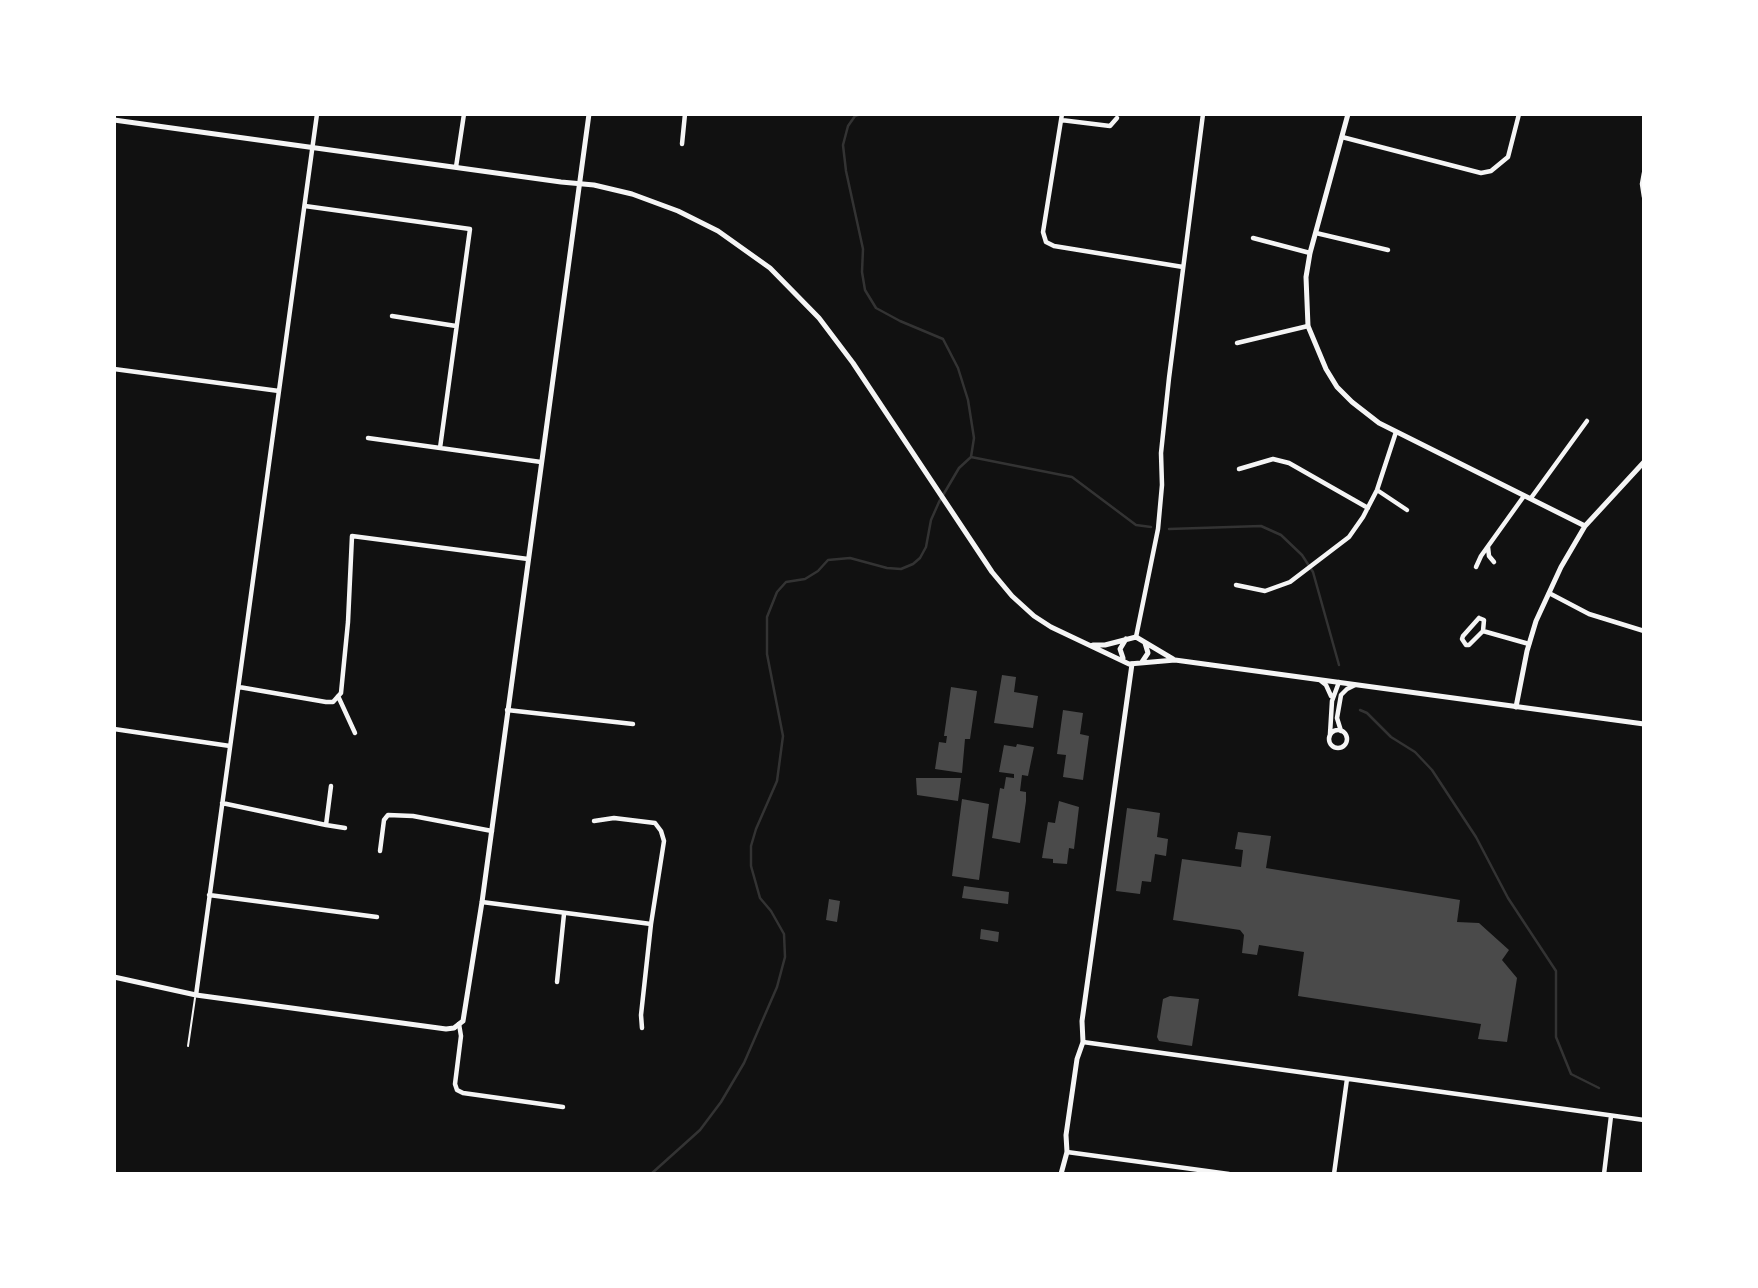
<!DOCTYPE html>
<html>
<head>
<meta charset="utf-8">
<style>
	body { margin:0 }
	#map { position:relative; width:1758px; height:1288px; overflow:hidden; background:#111; font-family:"Fira Sans Condensed",sans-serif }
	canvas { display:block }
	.frame { position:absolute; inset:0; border:116px solid #fff; pointer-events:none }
</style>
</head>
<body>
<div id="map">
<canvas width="1758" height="1288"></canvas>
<div class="frame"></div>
</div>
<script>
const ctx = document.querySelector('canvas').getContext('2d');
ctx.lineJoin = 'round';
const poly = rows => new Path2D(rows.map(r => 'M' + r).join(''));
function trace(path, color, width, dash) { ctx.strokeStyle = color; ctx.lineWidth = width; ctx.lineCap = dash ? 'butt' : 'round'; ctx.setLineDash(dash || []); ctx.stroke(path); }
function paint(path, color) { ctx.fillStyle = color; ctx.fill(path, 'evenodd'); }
trace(poly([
	[971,457,1072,477,1136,525,1151,527],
	[1169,529,1261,526,1281,535,1302,555,1313,572,1339,665],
	[1360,710,1367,713,1391,737,1415,752,1432,770,1476,837,1508,898,1556,971,1556,1037,1571,1074,1599,1088],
	[651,1174,700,1130,721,1102,744,1063,777,987,785,957,784,934,771,911,760,898,751,866,751,846,756,829,777,781,783,736,767,654,767,617,777,592,786,582,805,579,818,571,828,560,850,558,887,568,901,569,913,564,920,558,926,547,931,520,939,502,959,468,971,457,974,438,968,400,958,368,943,339,900,321,876,308,865,290,862,272,863,249,846,171,843,145,848,126,855,116,861,114]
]), '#333', 2.5);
paint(poly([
	[1002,675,1016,677,1014,692,1038,696,1033,728,994,723],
	[951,687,977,691,970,739,965,739,962,773,935,769,939,742,946,743,947,736,944,736],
	[1063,710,1083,713,1080,734,1089,736,1083,780,1063,777,1066,755,1057,754],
	[1017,744,1034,747,1028,776,1022,775,1020,791,1026,792,1026,801,1020,843,992,838,1000,788,1004,789,1006,777,1014,778,1014,774,999,772,1004,745,1016,747],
	[916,778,961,778,958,801,917,795],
	[962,799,989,804,979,880,952,876],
	[1059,801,1079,807,1074,849,1069,848,1067,864,1053,863,1053,859,1042,858,1048,822,1055,823],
	[1127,808,1160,813,1157,837,1168,839,1166,856,1155,854,1151,882,1142,881,1140,894,1116,891],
	[1238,832,1271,836,1266,868,1460,900,1457,922,1479,923,1509,950,1502,960,1517,978,1507,1042,1478,1039,1481,1024,1298,996,1304,952,1259,945,1257,955,1242,953,1244,935,1240,930,1173,920,1182,859,1241,867,1243,850,1235,849],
	[964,886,1009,892,1008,904,962,898],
	[829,899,840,901,837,922,826,920],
	[981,929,999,932,998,942,980,939],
	[1170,996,1199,999,1192,1046,1159,1041,1157,1037,1163,999]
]), '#4a4a4a');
trace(poly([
	[188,1046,195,998]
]), '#f5f5f5', 2);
trace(poly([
	[1062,114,1043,232,1046,242,1054,246,1183,267],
	[1061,120,1110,126,1117,118],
	[1342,137,1481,173,1491,171,1508,157,1519,114],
	[682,144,685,114],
	[456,167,464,114],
	[1644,173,1642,184,1644,197],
	[305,206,470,229,440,448],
	[1316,233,1388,250],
	[1253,238,1310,253],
	[392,316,456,326],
	[1237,343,1308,326],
	[114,369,279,391],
	[368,438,541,462],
	[1239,469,1273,459,1289,463,1368,508],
	[1377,490,1407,510],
	[1531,498,1587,421],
	[1488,547,1489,556,1494,562],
	[1476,567,1481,556,1524,496],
	[1236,585,1265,591,1290,582,1349,537,1363,517,1377,490,1396,432],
	[1549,593,1589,614,1644,631],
	[1479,618,1484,620,1483,631,1469,645,1466,645,1462,639,1463,636,1479,618],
	[1483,631,1529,644],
	[1136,637,1158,529,1162,485,1161,453,1169,378,1203,114],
	[1321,681,1326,685,1331,696],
	[239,687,326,702,333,702,341,693,348,622,352,536,528,559],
	[338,696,355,733],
	[507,710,633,724],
	[114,729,230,746],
	'1329 739a9 9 0 1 1 18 0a9 9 0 1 1-18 0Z',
	[1341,731,1337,718,1341,695,1347,689,1355,685],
	[1330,734,1332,701,1339,682],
	[222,803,326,825,331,786],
	[594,821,614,818,655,823,661,831,664,841,651,924,641,1015,642,1028],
	[326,825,345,828],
	[380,851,384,820,388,815,413,816,492,831],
	[209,895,377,917],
	[482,902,651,924],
	[557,982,564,914],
	[196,995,317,114],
	[459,1024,461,1036,455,1084,457,1090,463,1093,563,1107],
	[1083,1042,1644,1120],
	[1067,1152,1229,1174],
	[1334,1174,1347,1079],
	[1604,1174,1611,1116]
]), '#f5f5f5', 4.5);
trace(poly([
	[1348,114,1310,253,1306,277,1308,326,1326,369,1337,387,1352,402,1379,423,1585,526],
	[1516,707,1527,651,1536,621,1561,567,1585,526,1644,462],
	[114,977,196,995,446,1029,454,1028,463,1021,482,902,589,114],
	[1061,1174,1067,1152,1066,1135,1077,1059,1083,1042,1082,1021,1132,664]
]), '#f5f5f5', 5);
trace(poly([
	[114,120,561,182,594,185,632,194,678,211,718,231,770,268,819,318,853,363,992,572,1012,596,1034,616,1051,627,1129,664,1175,660,1644,724],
	[1093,645,1105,645,1136,637,1173,659],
	[1123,658,1120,649,1126,639],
	[1142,662,1148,653,1145,643]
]), '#f5f5f5', 5);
</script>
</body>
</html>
